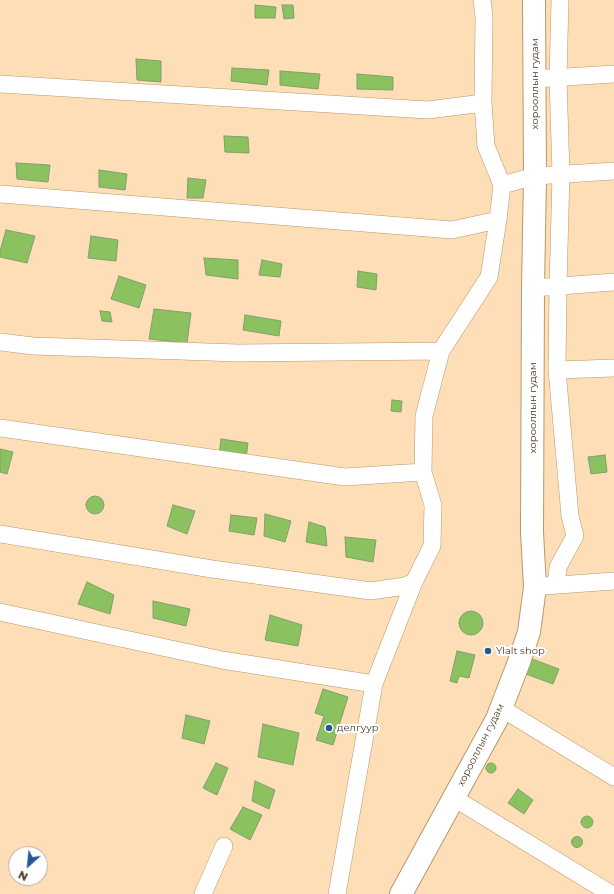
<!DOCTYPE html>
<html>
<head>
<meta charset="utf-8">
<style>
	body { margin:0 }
	#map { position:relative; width:614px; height:894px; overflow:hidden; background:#fddeb7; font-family:Montserrat,sans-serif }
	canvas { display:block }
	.north { position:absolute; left:8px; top:846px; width:40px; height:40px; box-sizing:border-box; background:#fff; border:1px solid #b6b0a8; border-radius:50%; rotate:207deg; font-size:11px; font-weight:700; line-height:16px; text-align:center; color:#493925 }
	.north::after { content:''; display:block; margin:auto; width:14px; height:18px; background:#235891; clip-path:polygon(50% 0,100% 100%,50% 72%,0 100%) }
</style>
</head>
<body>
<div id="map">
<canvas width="614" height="894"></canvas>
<div class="north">N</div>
</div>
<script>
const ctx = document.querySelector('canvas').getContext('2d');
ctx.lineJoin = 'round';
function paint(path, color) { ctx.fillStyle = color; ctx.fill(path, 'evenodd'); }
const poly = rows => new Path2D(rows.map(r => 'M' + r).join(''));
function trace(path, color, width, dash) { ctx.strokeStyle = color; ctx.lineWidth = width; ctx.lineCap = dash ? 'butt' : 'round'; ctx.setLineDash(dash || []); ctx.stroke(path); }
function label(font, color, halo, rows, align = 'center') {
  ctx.font = font + ' Montserrat,sans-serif'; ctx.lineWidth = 4; ctx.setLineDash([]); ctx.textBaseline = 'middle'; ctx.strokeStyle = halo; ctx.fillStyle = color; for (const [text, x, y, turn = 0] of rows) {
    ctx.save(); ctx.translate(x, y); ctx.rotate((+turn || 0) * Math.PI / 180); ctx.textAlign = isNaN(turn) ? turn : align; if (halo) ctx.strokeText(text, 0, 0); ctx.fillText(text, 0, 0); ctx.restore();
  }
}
const building = poly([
	[255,5,276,7,275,18,255,18,255,5],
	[282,5,293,5,294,18,284,19,282,5],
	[136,59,161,61,161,82,137,80,136,59],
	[232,68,269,70,267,85,231,81,232,68],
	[280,71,320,74,318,89,280,85,280,71],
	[357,74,393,77,393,90,357,89,357,74],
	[224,136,248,137,249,153,225,152,224,136],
	[16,163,50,165,48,182,17,179,16,163],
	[99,170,127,174,125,190,99,187,99,170],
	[188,178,206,180,203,198,187,198,188,178],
	[6,230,35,236,27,263,0,257,0,251,6,230],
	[91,236,118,240,116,261,88,258,91,236],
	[204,258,238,260,238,279,206,275,204,258],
	[262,260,282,264,280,277,259,275,262,260],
	[358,271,377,274,376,290,357,287,358,271],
	[119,276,146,285,139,308,111,299,119,276],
	[154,309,191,313,187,343,149,339,154,309],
	[100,311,110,312,112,322,102,321,100,311],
	[245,315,281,321,279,336,243,330,245,315],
	[392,400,402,401,401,412,391,411,392,400],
	[221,439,248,443,246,459,219,455,221,439],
	[0,449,13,452,7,474,0,472,0,449],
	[605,455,607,472,591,474,588,457,605,455],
	'86 505a9 9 0 1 1 18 0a9 9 0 1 1-18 0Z',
	[173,505,195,511,187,534,167,526,173,505],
	[265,514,291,521,285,542,264,536,265,514],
	[231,515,257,518,254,535,229,531,231,515],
	[309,522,325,527,327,546,306,542,309,522],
	[345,537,376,540,373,562,346,557,345,537],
	[87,582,114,595,110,614,78,604,87,582],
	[153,601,190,609,186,626,153,618,153,601],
	'459 623a12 12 0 1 1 24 0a12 12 0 1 1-24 0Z',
	[270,615,302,625,298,646,265,640,270,615],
	[457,651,475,655,469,678,459,676,457,683,450,681,457,651],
	[532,659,559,669,553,684,526,674,532,659],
	[323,689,348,697,333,745,316,740,324,716,315,713,323,689],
	[186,715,210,721,204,744,182,738,186,715],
	[263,724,299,733,293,765,258,757,263,724],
	'486 768a5 5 0 1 1 10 0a5 5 0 1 1-10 0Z',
	[216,763,228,768,217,795,203,788,216,763],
	[255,781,275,790,269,809,252,801,255,781],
	[518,789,533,800,524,814,508,803,518,789],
	[243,807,262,815,250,840,230,829,243,807],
	'581 822a6 6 0 1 1 12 0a6 6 0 1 1-12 0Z',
	'571.5 842a5.5 5.5 0 1 1 11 0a5.5 5.5 0 1 1-11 0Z'
]);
paint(building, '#8bc15f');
trace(building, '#839f6e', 1);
const street = poly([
	[560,0,558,78,561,174,558,287,557,370,614,368],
	[534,79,614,74],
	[0,84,428,110,483,103,484,17,482,0],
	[483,103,486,146,502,185],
	[0,194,452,230,498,220],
	[533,288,614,282],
	[0,342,33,346,238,353,441,351],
	[0,428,345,477,423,472],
	[0,534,212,569,371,591,405,586,414,582,432,546,433,505,423,472,424,416,441,351,489,277,498,220,502,185,535,176,614,171],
	[556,585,558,567,575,536,570,516,557,370],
	[545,586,614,581],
	[0,612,222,660,374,684,414,582],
	[501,708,614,777],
	[454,798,611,894],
	[203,894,224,846],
	[337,894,374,684]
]);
const secondary = poly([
	[401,894,497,719,519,662,529,632,535,587,532,532,533,288,535,176,534,0]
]);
trace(street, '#bb9768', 18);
trace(secondary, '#bb9768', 24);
trace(street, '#fff', 17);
trace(secondary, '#fff', 22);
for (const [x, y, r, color] of [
	[488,651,4,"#235891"],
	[329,728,4,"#235891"]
]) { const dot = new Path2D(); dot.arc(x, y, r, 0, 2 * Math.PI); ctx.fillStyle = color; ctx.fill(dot); trace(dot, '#fff', 1.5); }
label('10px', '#493925', '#fff', [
	["хорооллын гудам",535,84,-90],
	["хорооллын гудам",533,408,-90],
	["хорооллын гудам",481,745,-63]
]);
label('10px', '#493925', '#fff', [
	["Ylalt shop",496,651],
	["делгуур",337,728]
], 'left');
</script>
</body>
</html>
